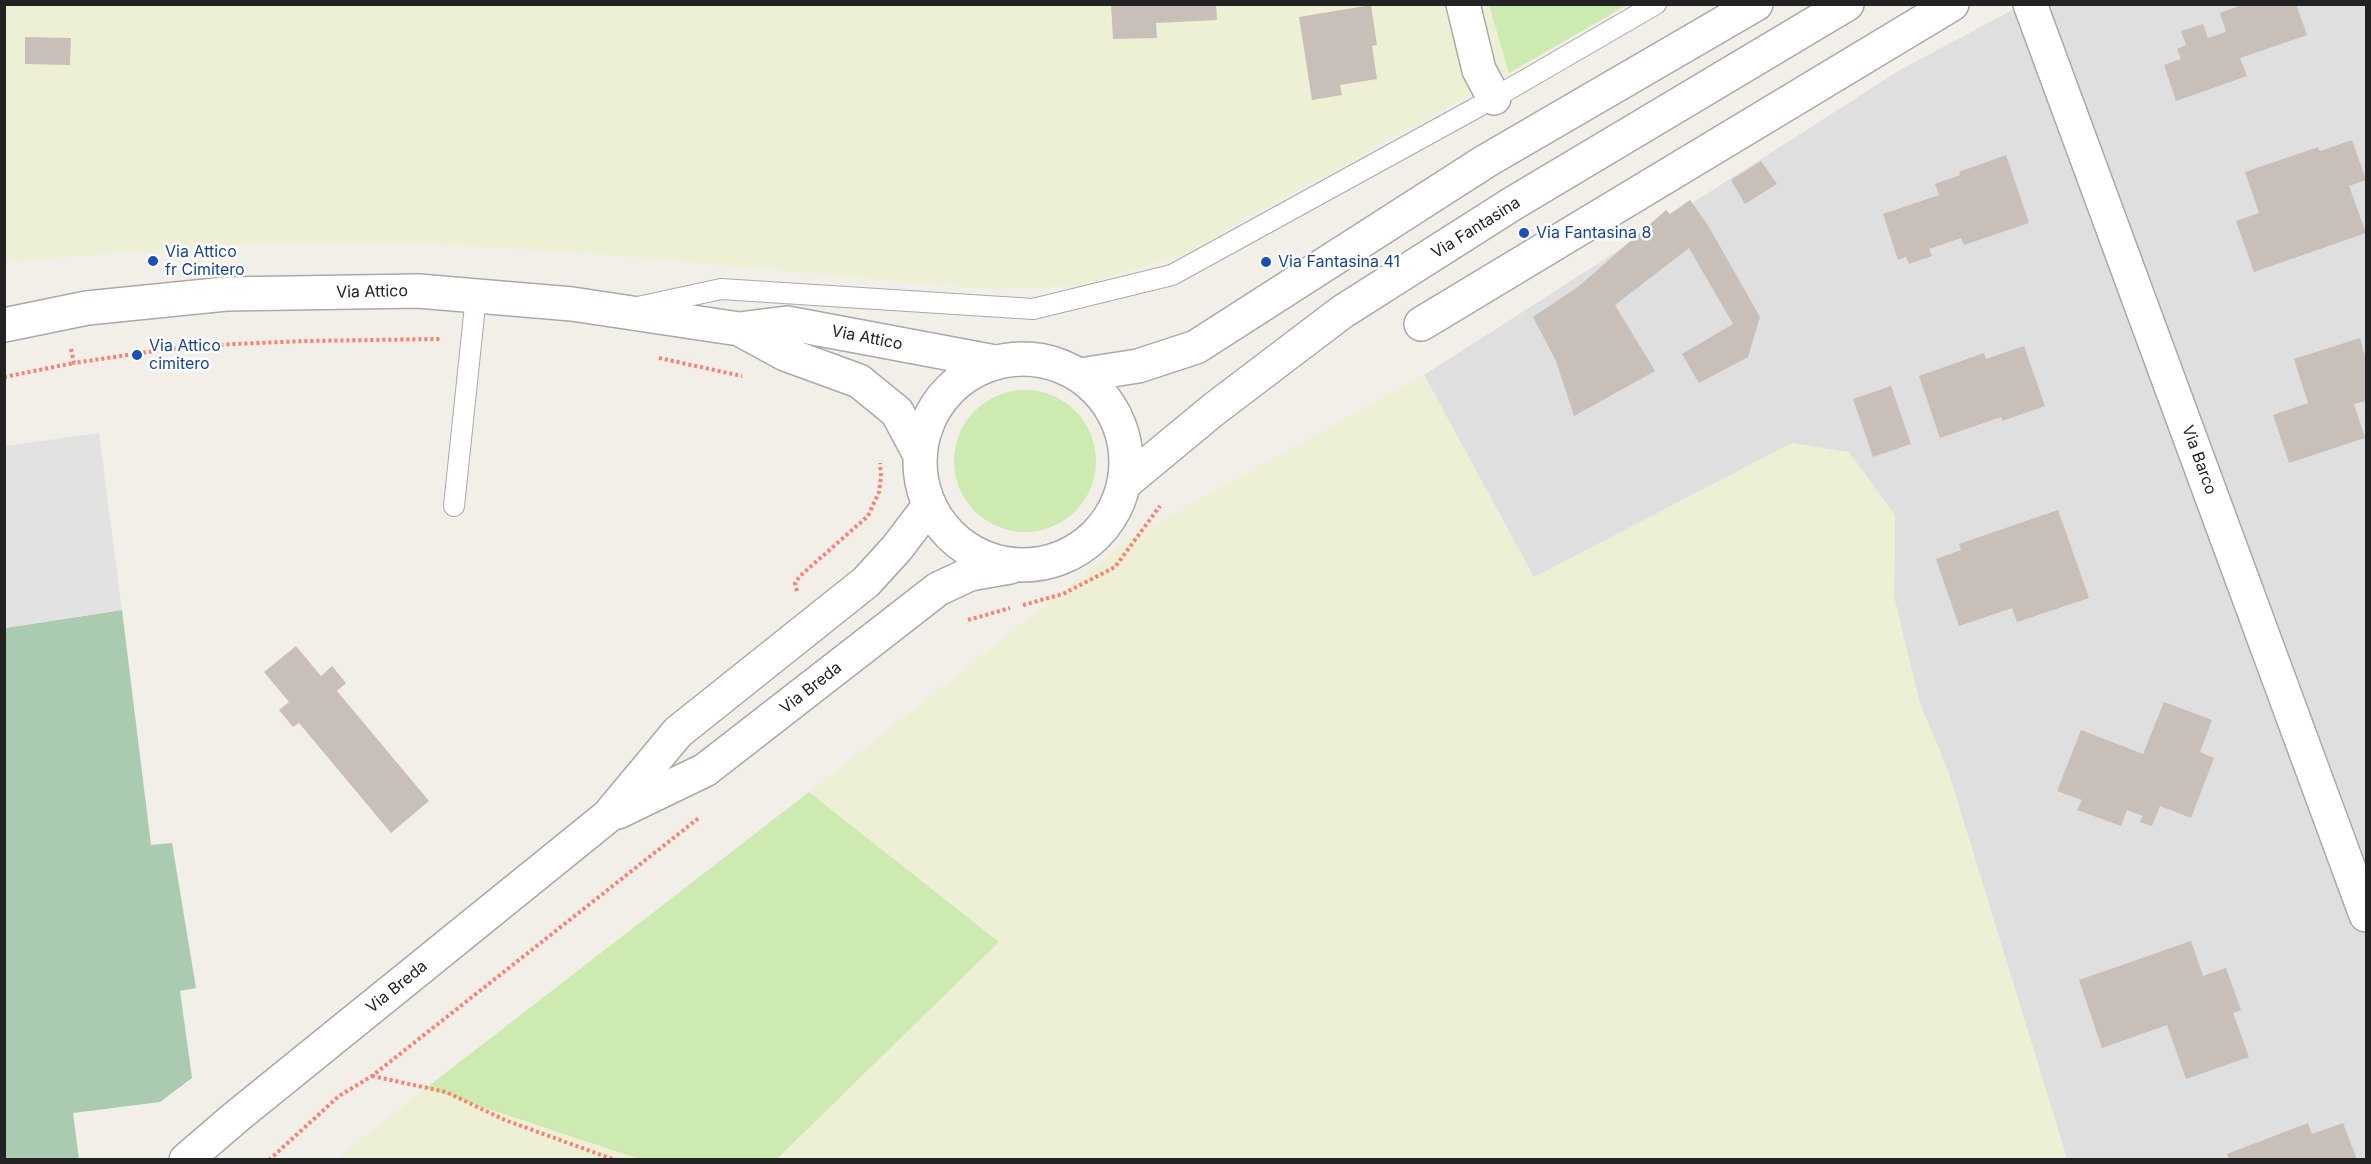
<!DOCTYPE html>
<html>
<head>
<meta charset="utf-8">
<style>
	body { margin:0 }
	#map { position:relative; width:2371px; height:1164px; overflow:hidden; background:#f2efe9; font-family:Inter,sans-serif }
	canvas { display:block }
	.frame { position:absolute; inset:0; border:6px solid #222; pointer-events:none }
</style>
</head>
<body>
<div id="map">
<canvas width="2371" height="1164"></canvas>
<div class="frame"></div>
</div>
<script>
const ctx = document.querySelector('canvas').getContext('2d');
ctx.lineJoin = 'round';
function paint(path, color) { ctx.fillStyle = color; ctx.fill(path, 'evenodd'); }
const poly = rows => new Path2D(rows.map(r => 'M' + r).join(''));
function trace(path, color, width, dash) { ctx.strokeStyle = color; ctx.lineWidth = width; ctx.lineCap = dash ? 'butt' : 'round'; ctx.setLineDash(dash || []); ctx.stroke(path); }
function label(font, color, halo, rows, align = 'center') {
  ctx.font = font + ' Inter,sans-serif'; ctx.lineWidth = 5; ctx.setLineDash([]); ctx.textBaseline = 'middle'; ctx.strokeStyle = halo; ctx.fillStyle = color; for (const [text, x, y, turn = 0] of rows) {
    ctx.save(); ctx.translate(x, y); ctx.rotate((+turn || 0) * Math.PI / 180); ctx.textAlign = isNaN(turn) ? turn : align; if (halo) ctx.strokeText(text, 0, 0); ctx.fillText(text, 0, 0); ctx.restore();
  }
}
paint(poly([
	[2022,5,2366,5,2366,1159,2067,1159,1948,771,1920,704,1894,597,1895,515,1792,443,1534,578,1424,375,1900,70]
]), '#e0dfdf');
paint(poly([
	[1489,4,1509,73,1185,253,1082,286,983,289,582,253,429,244,241,244,5,262,5,5],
	[1424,375,1534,577,1792,443,1849,452,1895,515,1894,597,1920,704,1948,771,2067,1159,777,1160,999,942,809,792,1130,538],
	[426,1088,639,1159,335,1160]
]), '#eef0d5');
paint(poly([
	[1489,5,1489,4,1627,5,1509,73],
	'954 461a71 71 0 1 1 142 0a71 71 0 1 1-142 0Z',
	[809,792,999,942,777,1159,639,1159,426,1088]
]), '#cdebb0');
paint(poly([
	[122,610,151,845,172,843,196,988,180,991,192,1078,160,1102,73,1113,79,1159,5,1160,5,628]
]), '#aacbaf');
paint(poly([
	[99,433,122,610,5,628,5,446]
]), '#e2e2e2');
paint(poly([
	[1111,4,1216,4,1217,20,1156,23,1157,38,1113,39],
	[2244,4,2296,4,2307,35,2240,58,2247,76,2176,101,2164,65,2181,59,2177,49,2186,45,2181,31,2203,24,2208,38,2226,32,2220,13],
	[1371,5,1377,45,1372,46,1377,79,1340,85,1342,95,1312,100,1299,17],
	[25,37,71,38,70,65,25,64],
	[2352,140,2366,180,2349,186,2366,233,2254,272,2236,221,2259,213,2245,172,2318,147,2320,151],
	[2006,155,2029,223,1964,245,1961,238,1929,249,1932,256,1909,264,1906,257,1898,260,1883,214,1939,195,1935,184,1960,175,1959,172],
	[1761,161,1777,184,1745,204,1731,180],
	[1690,200,1709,227,1760,317,1748,357,1699,383,1682,354,1733,324,1689,248,1615,305,1655,371,1574,416,1556,361,1533,317,1579,286,1666,210,1670,214],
	[2360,338,2366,360,2366,401,2354,404,2365,438,2289,463,2273,415,2308,403,2294,359],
	[2024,346,2045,406,2002,421,2001,417,1940,438,1919,376,1984,353,1986,359],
	[1891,386,1911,444,1873,457,1853,399],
	[2058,510,2089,598,2017,622,2012,608,1959,626,1936,559,1961,550,1959,544],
	[296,646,321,676,332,666,346,683,337,691,429,801,391,833,299,723,293,727,279,710,289,702,264,672],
	[2164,702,2212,720,2200,752,2214,758,2191,818,2160,806,2152,826,2140,822,2143,816,2127,810,2121,826,2077,810,2082,800,2057,791,2081,730,2143,754],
	[2191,941,2203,976,2226,968,2241,1010,2233,1013,2249,1057,2186,1079,2167,1025,2102,1048,2079,980],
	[2308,1123,2312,1134,2343,1123,2357,1160,2229,1160,2227,1154]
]), '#c7bfb8');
const service = poly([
	[638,307,721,289,1033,309,1172,275,1494,98,1656,4],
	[454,506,476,296]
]);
const minor = poly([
	[1463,4,1479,70,1494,98],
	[2030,4,2366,915],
	[1421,324,1952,4],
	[4,325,87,308,226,294,418,291,572,304,739,329,787,323,995,362],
	[739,329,785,354,859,381,897,412,920,455]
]);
const tertiary = poly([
	'920 462a103 103 0 1 1 206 0a103 103 0 1 1-206 0Z',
	[1080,375,1138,366,1196,347,1486,161,1756,4],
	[1126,482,1213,410,1342,312,1512,204,1847,4],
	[618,812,705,770,938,589,970,574,1010,567],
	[186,1160,236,1117,608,816,678,732,866,582,897,548,929,506]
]);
trace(service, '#a9a9a9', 22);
trace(minor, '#a9a9a9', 36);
trace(tertiary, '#a9a9a9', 36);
trace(poly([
	[71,349,74,363,168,349,233,344,306,341,440,339],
	[659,358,742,376],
	[4,377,74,363],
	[797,591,795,583,800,576,868,516,879,492,881,477,880,463],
	[1023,605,1063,594,1115,567,1160,506],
	[968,620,1010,608],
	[372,1076,446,1092,505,1120,615,1160],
	[269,1160,339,1096,372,1076,700,817]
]), '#fa8072', 4, [3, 3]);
trace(service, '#fff', 20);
trace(minor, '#fff', 33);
trace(tertiary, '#fff', 33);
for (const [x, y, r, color] of [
	[1524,233,6,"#1a4fb4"],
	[153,261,6,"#1a4fb4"],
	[1266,262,6,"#1a4fb4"],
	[137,355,6,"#1a4fb4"]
]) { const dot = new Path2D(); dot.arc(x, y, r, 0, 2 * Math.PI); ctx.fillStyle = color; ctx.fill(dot); trace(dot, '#fff', 2); }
label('16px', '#222', '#fff', [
	["Via Fantasina",1476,228,-32],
	["Via Attico",372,292,-1],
	["Via Attico",867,338,11],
	["Via Barco",2199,460,70],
	["Via Breda",811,688,-38],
	["Via Breda",397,987,-39]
]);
label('16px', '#164399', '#fff', [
	["Via Fantasina 8",1536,233],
	["Via Attico",165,252],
	["fr Cimitero",165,270],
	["Via Fantasina 41",1278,262],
	["Via Attico",149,346],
	["cimitero",149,364]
], 'left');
</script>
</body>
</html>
